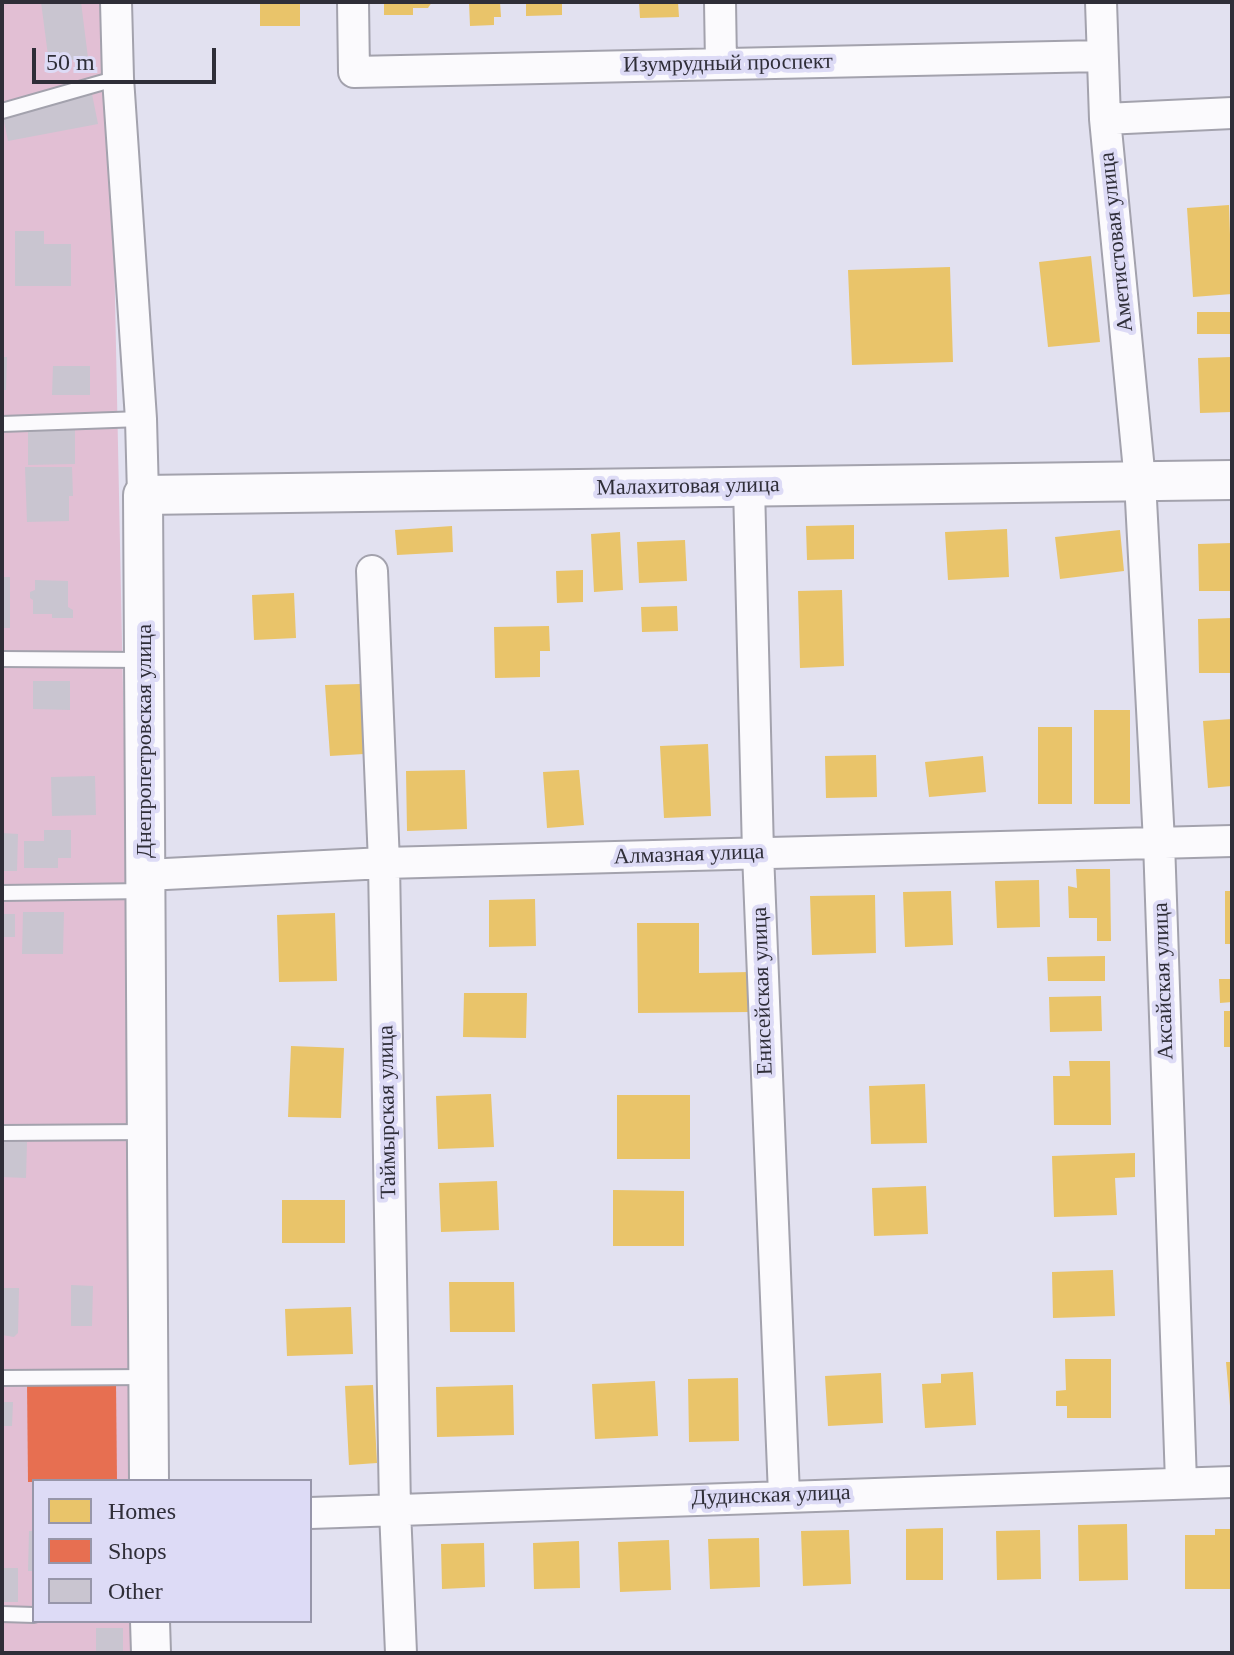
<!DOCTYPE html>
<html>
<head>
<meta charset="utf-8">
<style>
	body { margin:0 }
	#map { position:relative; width:1234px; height:1655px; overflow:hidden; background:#e2e1f0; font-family:"Times New Roman",serif }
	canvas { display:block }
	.frame { position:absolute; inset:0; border:4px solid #2f2e38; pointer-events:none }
	.legend { position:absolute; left:32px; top:1479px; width:280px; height:144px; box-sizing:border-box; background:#dddbf6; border:2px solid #9796aa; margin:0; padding:10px 14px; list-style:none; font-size:24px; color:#2f2e38 }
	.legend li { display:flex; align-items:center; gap:16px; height:40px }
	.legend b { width:40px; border:2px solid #9796aa }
	.scale { position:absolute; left:32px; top:48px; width:184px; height:36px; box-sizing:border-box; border:4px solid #2f2e38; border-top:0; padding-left:10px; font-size:24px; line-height:28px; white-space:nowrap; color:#2f2e38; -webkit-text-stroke:6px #dddbf6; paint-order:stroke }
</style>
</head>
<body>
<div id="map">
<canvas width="1234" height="1655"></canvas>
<div class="frame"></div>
<ul class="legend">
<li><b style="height:22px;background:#e9c46a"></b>Homes</li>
<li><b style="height:22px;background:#e76f51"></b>Shops</li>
<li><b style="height:22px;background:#c9c5d0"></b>Other</li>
</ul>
<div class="scale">50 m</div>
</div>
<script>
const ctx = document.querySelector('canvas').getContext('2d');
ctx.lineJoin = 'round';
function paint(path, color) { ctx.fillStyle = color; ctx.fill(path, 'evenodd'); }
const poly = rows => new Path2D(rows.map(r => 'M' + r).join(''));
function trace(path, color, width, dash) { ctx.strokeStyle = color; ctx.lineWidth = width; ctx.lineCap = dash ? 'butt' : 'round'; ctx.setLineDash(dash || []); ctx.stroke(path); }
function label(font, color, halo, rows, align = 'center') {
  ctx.font = font + ' "Times New Roman",serif'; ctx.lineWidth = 8; ctx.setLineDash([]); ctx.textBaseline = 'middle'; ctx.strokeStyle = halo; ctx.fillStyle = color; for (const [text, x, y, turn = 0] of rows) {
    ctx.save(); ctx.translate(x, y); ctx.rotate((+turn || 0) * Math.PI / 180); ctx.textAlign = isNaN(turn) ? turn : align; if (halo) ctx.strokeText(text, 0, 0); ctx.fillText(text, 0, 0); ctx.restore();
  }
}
paint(poly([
	[2,2,109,2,139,1481,34,1481,34,1621,142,1621,143,1653,2,1653]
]), '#e2bfd4');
paint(poly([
	[260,2,300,2,300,26,260,26],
	[384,2,432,2,428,8,413,8,413,15,384,15],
	[469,2,500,2,501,17,494,17,494,25,470,26],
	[526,2,562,2,562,15,526,16],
	[639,2,678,2,679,17,640,18],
	[1229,205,1232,294,1193,297,1187,208],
	[1091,256,1100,342,1048,347,1039,262],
	[950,267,953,362,852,365,848,270],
	[1197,312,1232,312,1232,334,1197,334],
	[1232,357,1232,412,1200,413,1198,358],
	[854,525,854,559,807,560,806,526],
	[452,526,453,552,397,555,395,530],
	[1007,529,1009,577,948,580,945,532],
	[1120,530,1124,571,1060,579,1055,537],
	[620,532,623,590,594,592,591,534],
	[685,540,687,581,639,583,637,542],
	[1232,543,1232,591,1199,591,1198,544],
	[583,570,583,602,557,603,556,571],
	[842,590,844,666,800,668,798,591],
	[294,593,296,638,254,640,252,595],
	[677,606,678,631,642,632,641,607],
	[1232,618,1232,673,1199,673,1198,619],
	[549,626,550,651,540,651,540,677,495,678,494,627],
	[360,684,364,754,330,756,325,685],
	[1094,710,1130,710,1130,804,1094,804],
	[1232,719,1232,786,1208,788,1203,721],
	[1038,727,1072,727,1072,804,1038,804],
	[708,744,711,816,664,818,660,746],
	[876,755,877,797,826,798,825,756],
	[983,756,986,792,929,797,925,762],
	[465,770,467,829,407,831,406,771],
	[579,770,584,825,547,828,543,772],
	[1076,869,1110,869,1111,941,1097,941,1097,918,1069,918,1068,886,1077,888],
	[1039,880,1040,927,997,928,995,881],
	[951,891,953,945,905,947,903,892],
	[1225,891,1232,891,1232,944,1225,944],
	[875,895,876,953,812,955,810,896],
	[535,899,536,946,489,947,489,900],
	[335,913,337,981,279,982,277,915],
	[637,923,699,923,699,973,750,972,751,1012,638,1013],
	[1105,956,1105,981,1048,981,1047,957],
	[1219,979,1232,979,1232,1002,1220,1003],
	[464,993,527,993,526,1038,463,1037],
	[1101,996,1102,1031,1050,1032,1049,997],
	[1224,1011,1232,1011,1232,1047,1224,1047],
	[291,1046,344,1048,341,1118,288,1117],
	[1069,1061,1110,1061,1111,1125,1054,1125,1053,1076,1070,1076],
	[925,1084,927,1143,871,1144,869,1086],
	[491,1094,494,1147,438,1149,436,1096],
	[617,1095,690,1095,690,1159,617,1159],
	[1135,1153,1135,1177,1115,1178,1117,1215,1054,1217,1052,1156],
	[497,1181,499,1230,441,1232,439,1183],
	[926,1186,928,1234,874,1236,872,1188],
	[613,1190,684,1191,684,1246,613,1246],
	[282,1200,345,1200,345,1243,282,1243],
	[1113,1270,1115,1316,1053,1318,1052,1272],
	[449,1282,514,1282,515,1332,450,1332],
	[351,1307,353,1354,287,1356,285,1309],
	[1065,1359,1111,1359,1111,1418,1067,1418,1067,1406,1056,1406,1056,1391,1066,1390],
	[1226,1362,1232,1362,1232,1406,1230,1406],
	[973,1372,976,1425,925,1428,922,1384,941,1383,941,1374],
	[881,1373,883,1423,828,1426,825,1376],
	[738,1378,739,1441,689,1442,688,1379],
	[655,1381,658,1436,595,1439,592,1384],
	[373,1385,377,1463,349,1465,345,1386],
	[513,1385,514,1435,437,1437,436,1387],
	[1127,1524,1128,1580,1079,1581,1078,1525],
	[943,1528,943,1580,906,1580,906,1529],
	[1215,1529,1232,1529,1232,1589,1185,1589,1185,1535,1215,1535],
	[849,1530,851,1584,803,1586,801,1531],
	[1040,1530,1041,1579,997,1580,996,1531],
	[759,1538,760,1587,710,1589,708,1539],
	[669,1540,671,1590,620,1592,618,1542],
	[579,1541,580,1588,534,1589,533,1543],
	[484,1543,485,1587,442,1589,441,1544]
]), '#e9c46a');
paint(poly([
	[116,1382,117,1481,28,1482,27,1383]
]), '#e76f51');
paint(poly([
	[41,2,81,2,88,58,49,63],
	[92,94,98,124,8,141,2,112],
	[15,231,44,231,44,244,71,244,71,286,15,286],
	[2,357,7,357,6,390,2,390],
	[53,366,90,366,90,395,52,395],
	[75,424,75,464,28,465,28,425],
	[25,467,72,467,73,496,69,496,69,521,27,522],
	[2,577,10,577,10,628,2,628],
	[35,580,68,581,68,607,73,610,73,618,52,618,52,614,33,614,33,600,30,598,30,592,35,590],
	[33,681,70,681,70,710,33,709],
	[95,776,96,815,52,816,51,777],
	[44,830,71,830,71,858,58,858,58,868,24,868,24,841,44,841],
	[2,833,18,834,17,871,2,871],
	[23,912,64,912,63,954,22,954],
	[2,914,15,914,15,937,2,937],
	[3,1141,27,1142,26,1178,2,1177],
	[71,1285,93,1286,92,1326,71,1326],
	[2,1288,19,1288,18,1333,14,1337,2,1335],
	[2,1402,13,1402,12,1426,2,1426],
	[29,1531,34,1531,34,1571,28,1571],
	[2,1568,18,1568,18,1602,2,1602],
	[96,1628,123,1628,123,1653,96,1653]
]), '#c9c5d0');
const service = poly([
	[2,111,118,78],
	[2,424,141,419],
	[2,659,142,660],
	[2,893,145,891],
	[2,1133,146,1132],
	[2,1378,146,1377],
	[2,1614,34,1615]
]);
const minor = poly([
	[116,2,118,78,141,419,143,495],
	[353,2,354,72,1102,56],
	[720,2,721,64],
	[1101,2,1105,119,1140,481,1159,842,1181,1482],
	[1105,119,1232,113],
	[749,486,758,853,784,1495],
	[372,571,384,863,395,1510,401,1653],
	[146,875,384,863,1232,841],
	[310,1513,1232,1482]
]);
const tertiary = poly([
	[149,1481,143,495,1232,480],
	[150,1621,151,1653]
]);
trace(service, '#a3a2ad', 18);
trace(minor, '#a3a2ad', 34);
trace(tertiary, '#a3a2ad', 42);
trace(service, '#fbfafd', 14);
trace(minor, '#fbfafd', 30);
trace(tertiary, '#fbfafd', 38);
label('22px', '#2f2e38', '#dddbf6', [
	["Изумрудный проспект",728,64,-1],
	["Аметистовая улица",1117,242,-96],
	["Малахитовая улица",688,487,-1],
	["Днепропетровская улица",145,741,-90],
	["Алмазная улица",689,855,-2],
	["Аксайская улица",1164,981,-92],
	["Енисейская улица",763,991,-92],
	["Таймырская улица",388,1112,-91],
	["Дудинская улица",771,1496,-2]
]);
</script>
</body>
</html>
